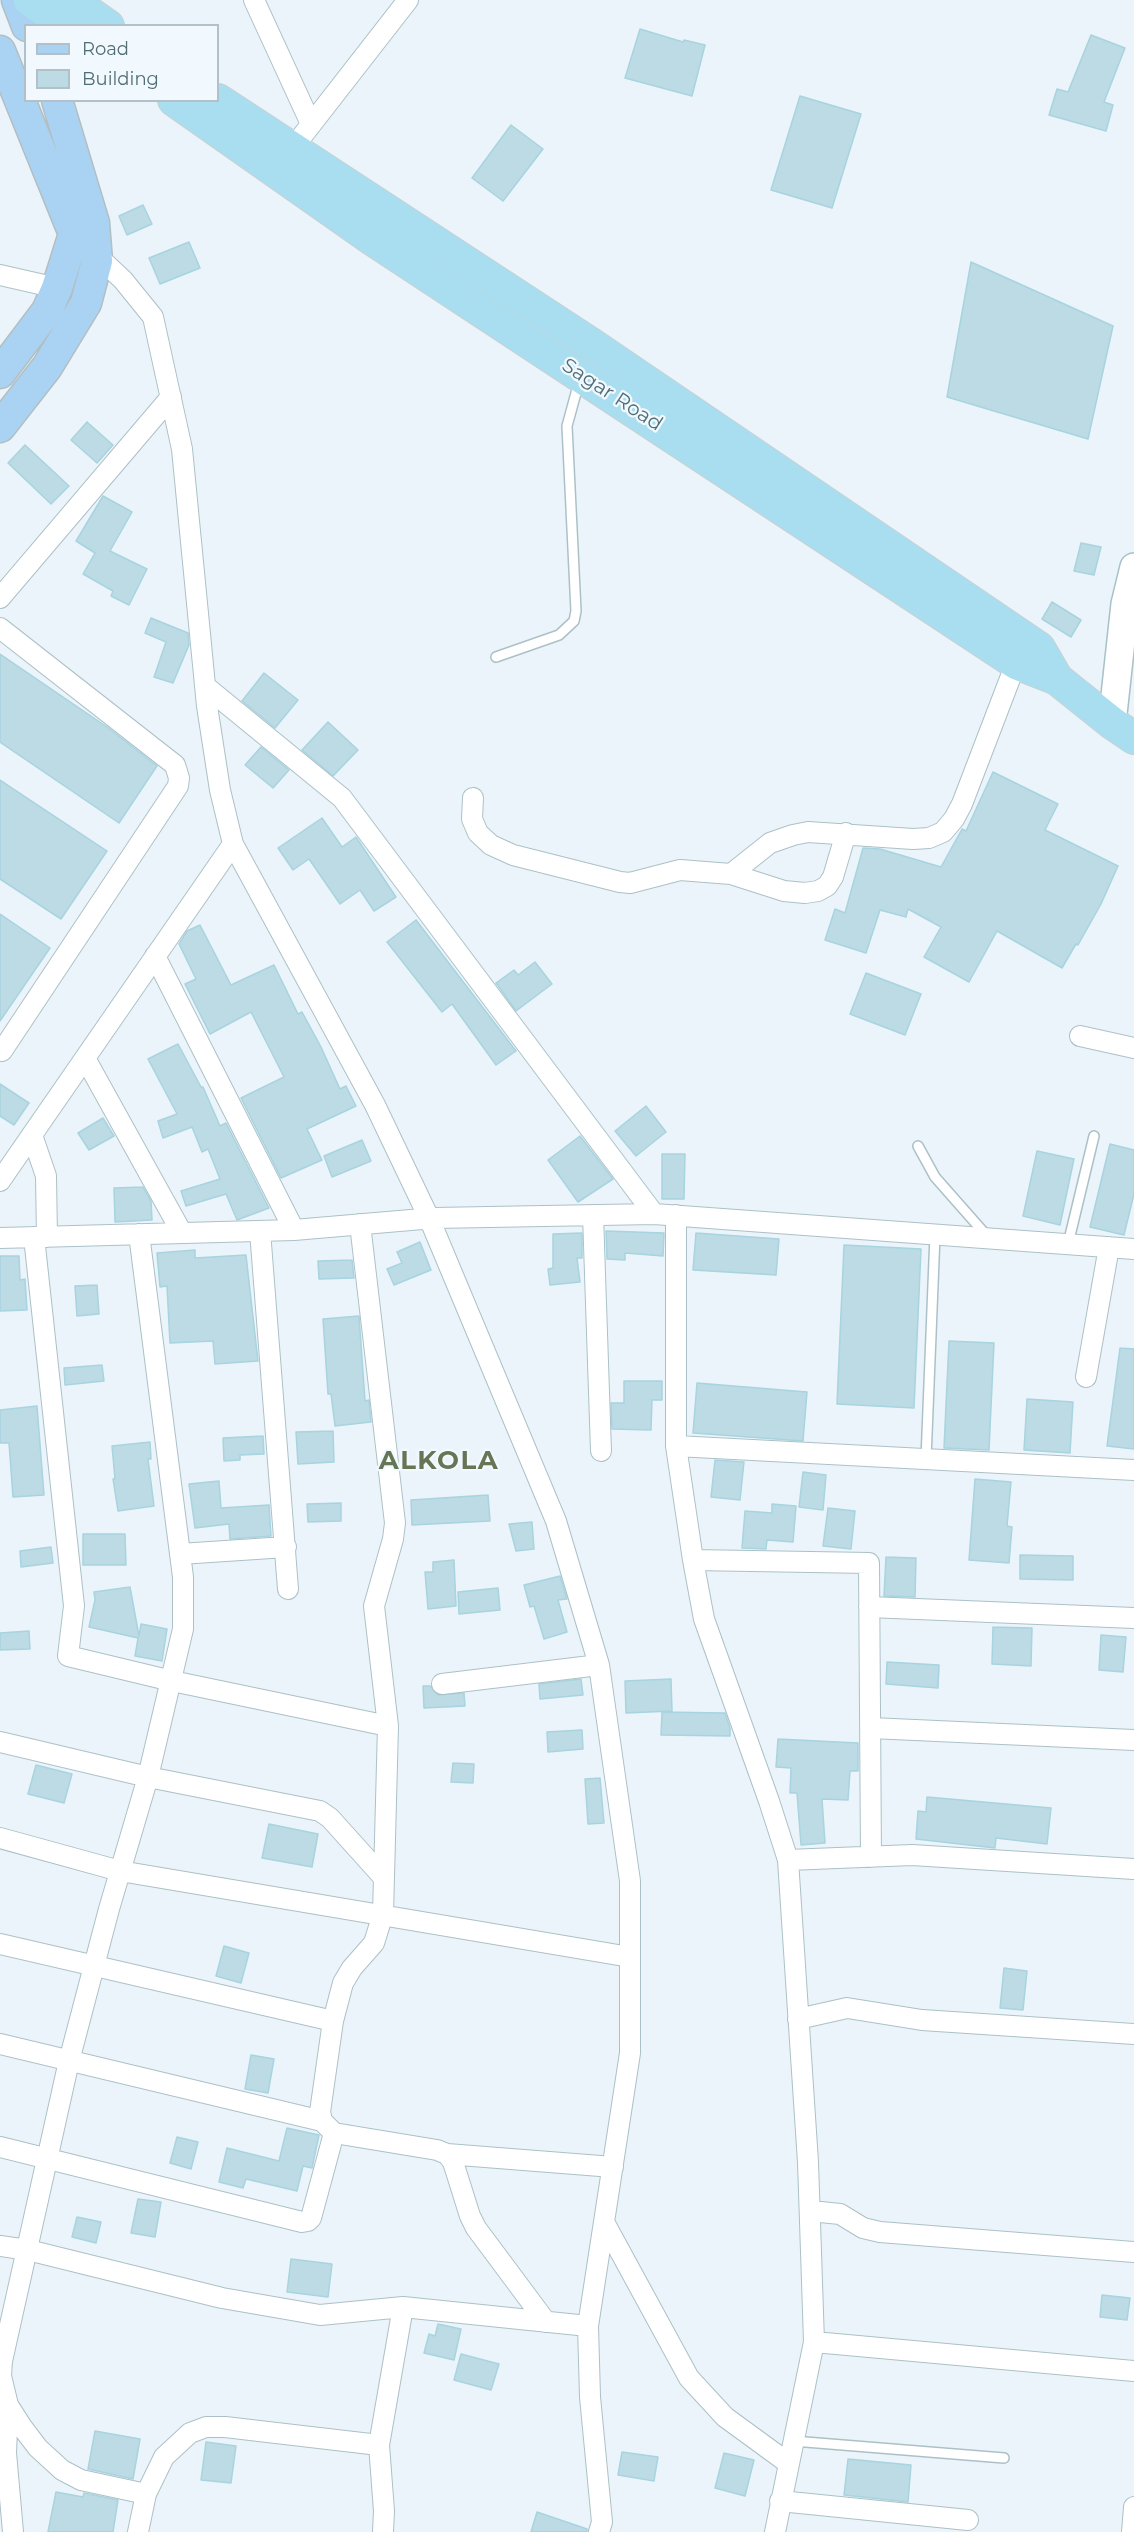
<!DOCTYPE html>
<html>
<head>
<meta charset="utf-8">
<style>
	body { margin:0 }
	#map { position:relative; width:1134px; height:2532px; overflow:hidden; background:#ebf4fb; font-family:Montserrat,sans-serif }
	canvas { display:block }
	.legend { position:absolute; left:24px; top:24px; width:195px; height:78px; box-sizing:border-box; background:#f2f9fe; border:2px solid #b1c1c7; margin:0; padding:8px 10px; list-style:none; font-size:18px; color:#506e74 }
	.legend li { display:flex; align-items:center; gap:12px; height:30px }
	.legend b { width:30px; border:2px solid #b1c1c7 }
</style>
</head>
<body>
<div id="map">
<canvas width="1134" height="2532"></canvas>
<ul class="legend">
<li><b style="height:8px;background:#aad3f3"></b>Road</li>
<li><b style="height:16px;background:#bcdbe4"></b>Building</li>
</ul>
</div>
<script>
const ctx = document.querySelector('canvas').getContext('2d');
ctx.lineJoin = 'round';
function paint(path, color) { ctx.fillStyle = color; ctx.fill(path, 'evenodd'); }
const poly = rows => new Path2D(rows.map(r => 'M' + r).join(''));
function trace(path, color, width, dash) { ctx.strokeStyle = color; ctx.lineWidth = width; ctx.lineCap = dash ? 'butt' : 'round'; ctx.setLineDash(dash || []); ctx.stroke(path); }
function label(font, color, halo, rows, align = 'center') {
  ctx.font = font + ' Montserrat,sans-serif'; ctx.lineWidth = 4.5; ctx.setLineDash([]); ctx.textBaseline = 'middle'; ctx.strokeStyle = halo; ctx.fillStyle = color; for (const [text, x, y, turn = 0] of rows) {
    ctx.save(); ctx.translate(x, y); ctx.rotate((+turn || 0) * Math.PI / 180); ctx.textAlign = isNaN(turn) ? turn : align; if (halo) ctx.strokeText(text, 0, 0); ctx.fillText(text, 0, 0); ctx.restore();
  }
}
const building = poly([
	[640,29,683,42,684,40,705,45,692,96,625,78,640,29],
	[1091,35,1125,48,1104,102,1113,105,1106,131,1049,115,1057,89,1068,92,1091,35],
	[800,96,861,114,832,208,771,190,800,96],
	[511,125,543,149,503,201,472,178,511,125],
	[143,205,152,224,127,235,119,216,143,205],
	[189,242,200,268,160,284,149,258,189,242],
	[971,262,1113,326,1088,439,947,397,971,262],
	[87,422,113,445,97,463,71,440,87,422],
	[25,445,69,486,51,504,8,463,25,445],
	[103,496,132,512,110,551,147,569,129,605,111,596,113,591,83,574,95,553,76,541,103,496],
	[1081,543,1101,547,1094,575,1074,571,1081,543],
	[1052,602,1081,620,1071,637,1042,619,1052,602],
	[151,618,188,633,189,645,173,683,154,677,166,642,145,633,151,618],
	[0,654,107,727,157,766,119,823,0,742,0,654],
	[264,673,298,700,275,728,242,701,264,673],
	[328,722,358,750,333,776,302,750,328,722],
	[261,747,289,770,273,788,245,765,261,747],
	[993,772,1058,804,1045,830,1118,866,1101,904,1078,945,1076,944,1062,968,997,931,969,982,924,957,941,927,908,909,906,917,880,910,866,953,825,940,835,909,845,913,863,848,880,849,941,867,962,829,966,831,993,772],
	[0,780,107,851,61,919,0,879,0,780],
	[322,818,342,847,356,837,396,897,374,911,360,890,340,904,309,859,293,870,278,848,322,818],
	[0,914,50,948,0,1021,0,914],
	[416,920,516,1051,496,1065,452,1004,442,1012,387,942,416,920],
	[200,925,231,985,274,965,298,1014,302,1012,321,1047,340,1089,346,1086,356,1106,307,1129,322,1160,281,1178,241,1098,284,1077,251,1012,210,1034,185,984,196,979,179,944,187,931,200,925],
	[535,962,552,984,516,1011,496,983,514,970,518,975,535,962],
	[866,973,921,994,905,1035,850,1014,866,973],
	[178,1044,201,1087,203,1087,220,1126,226,1123,269,1208,237,1220,226,1194,186,1206,181,1191,220,1179,208,1149,202,1152,192,1127,163,1138,158,1121,177,1114,148,1059,178,1044],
	[0,1084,29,1103,14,1125,0,1116,0,1084],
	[646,1106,666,1132,636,1156,615,1131,646,1106],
	[103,1118,114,1136,89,1150,78,1133,103,1118],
	[580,1136,613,1179,578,1202,548,1160,580,1136],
	[362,1140,371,1161,332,1177,324,1156,362,1140],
	[1110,1144,1134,1150,1134,1194,1124,1235,1090,1227,1110,1144],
	[1037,1151,1074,1159,1060,1225,1023,1216,1037,1151],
	[662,1154,685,1154,684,1199,662,1199,662,1154],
	[143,1187,151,1201,152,1220,115,1222,114,1188,143,1187],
	[606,1231,664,1233,663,1256,625,1253,625,1260,607,1259,606,1231],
	[582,1233,582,1258,577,1258,580,1282,550,1285,548,1269,553,1268,553,1234,582,1233],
	[696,1233,779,1239,776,1275,693,1270,696,1233],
	[420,1242,431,1270,394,1285,387,1269,402,1263,397,1252,420,1242],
	[844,1245,921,1249,914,1408,837,1404,844,1245],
	[195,1250,195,1258,246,1255,258,1361,215,1364,213,1341,170,1343,167,1286,160,1287,157,1253,195,1250],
	[0,1256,19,1256,20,1280,25,1279,27,1310,0,1311,0,1256],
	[352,1260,354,1278,319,1279,318,1261,352,1260],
	[97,1285,99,1314,77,1316,75,1286,97,1285],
	[359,1316,365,1401,369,1400,371,1422,335,1426,331,1394,328,1394,323,1319,359,1316],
	[949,1341,994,1343,989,1450,944,1448,949,1341],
	[1120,1348,1134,1349,1134,1449,1107,1446,1120,1348],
	[102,1365,104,1381,65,1385,64,1368,102,1365],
	[624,1381,662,1381,662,1400,652,1400,651,1430,612,1429,611,1403,624,1403,624,1381],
	[697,1383,807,1392,803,1441,693,1433,697,1383],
	[1027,1399,1073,1402,1070,1453,1024,1450,1027,1399],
	[37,1406,44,1495,13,1497,9,1443,0,1443,0,1410,37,1406],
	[333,1431,334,1462,298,1464,296,1432,333,1431],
	[263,1436,264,1454,240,1455,240,1460,224,1461,223,1438,263,1436],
	[150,1442,151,1459,148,1459,154,1506,118,1511,113,1479,115,1479,112,1446,150,1442],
	[715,1460,744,1462,740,1500,711,1497,715,1460],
	[803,1472,826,1475,823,1510,799,1507,803,1472],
	[975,1479,1011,1482,1007,1526,1012,1527,1009,1563,969,1560,975,1479],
	[219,1481,221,1508,269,1505,271,1536,230,1539,229,1524,195,1528,189,1484,219,1481],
	[488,1495,490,1521,412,1525,411,1500,488,1495],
	[341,1503,341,1521,308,1522,307,1504,341,1503],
	[772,1504,796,1506,793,1542,767,1540,766,1549,742,1548,745,1511,772,1513,772,1504],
	[828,1508,855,1511,851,1549,823,1546,828,1508],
	[532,1522,534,1549,516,1551,509,1524,532,1522],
	[83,1534,125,1534,126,1565,83,1565,83,1534],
	[51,1547,53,1563,21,1567,20,1551,51,1547],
	[1020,1555,1073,1556,1073,1580,1020,1579,1020,1555],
	[886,1557,916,1558,915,1597,884,1596,886,1557],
	[454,1560,456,1606,428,1609,425,1572,433,1572,433,1562,454,1560],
	[560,1576,567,1599,558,1600,567,1632,544,1639,534,1606,530,1607,524,1585,560,1576],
	[130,1587,139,1636,141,1624,167,1629,162,1661,135,1656,138,1638,89,1627,95,1600,94,1592,130,1587],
	[498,1588,500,1610,459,1614,458,1592,498,1588],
	[993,1627,1032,1628,1031,1666,992,1664,993,1627],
	[29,1631,30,1649,0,1650,0,1633,29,1631],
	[1101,1635,1126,1637,1123,1672,1099,1670,1101,1635],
	[887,1662,939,1665,938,1688,886,1684,887,1662],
	[581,1679,583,1695,540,1699,539,1684,581,1679],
	[671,1679,672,1711,626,1713,625,1681,671,1679],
	[423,1686,430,1686,438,1695,464,1693,465,1706,424,1708,423,1686],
	[662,1712,725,1713,730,1728,730,1736,661,1735,662,1712],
	[582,1730,583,1749,548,1752,547,1732,582,1730],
	[778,1739,858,1743,858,1771,850,1771,848,1800,822,1799,825,1843,801,1845,797,1793,790,1793,791,1768,776,1767,778,1739],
	[453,1763,474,1764,473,1783,451,1782,453,1763],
	[36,1765,72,1774,64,1803,28,1794,36,1765],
	[600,1778,604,1823,588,1824,585,1779,600,1778],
	[927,1797,1051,1808,1047,1844,996,1838,995,1848,916,1839,918,1811,926,1812,927,1797],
	[269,1824,318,1834,312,1867,262,1858,269,1824],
	[224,1946,249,1953,241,1983,216,1976,224,1946],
	[1004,1968,1027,1971,1023,2010,1000,2008,1004,1968],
	[251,2055,274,2059,268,2093,245,2089,251,2055],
	[287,2128,319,2135,312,2168,303,2166,297,2191,246,2179,243,2188,219,2182,227,2148,279,2161,287,2128],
	[177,2137,198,2142,191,2169,170,2163,177,2137],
	[138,2199,161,2202,155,2237,131,2233,138,2199],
	[77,2217,101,2222,96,2243,72,2237,77,2217],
	[291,2259,332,2264,328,2297,287,2292,291,2259],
	[1102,2295,1130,2298,1127,2320,1100,2317,1102,2295],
	[438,2324,461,2329,454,2360,424,2353,429,2334,435,2336,438,2324],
	[461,2354,499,2364,491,2390,454,2380,461,2354],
	[95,2431,140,2439,133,2479,88,2469,95,2431],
	[206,2442,236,2446,231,2483,201,2480,206,2442],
	[622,2452,658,2457,654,2481,618,2475,622,2452],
	[724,2453,754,2460,745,2496,715,2488,724,2453],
	[848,2459,911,2465,908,2502,844,2495,848,2459],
	[56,2492,83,2497,84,2493,118,2500,113,2532,48,2532,56,2492],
	[537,2512,587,2529,587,2532,531,2532,537,2512]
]);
paint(building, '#bcdbe4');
trace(building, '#a7d4df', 1.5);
const service = poly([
	[496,657,559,635,574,621,576,611,567,426,579,382],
	[918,1146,935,1177,987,1236],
	[1068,1244,1094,1136],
	[926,1459,935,1235],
	[793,2441,1004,2458]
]);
const minor = poly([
	[254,0,311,124],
	[292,149,408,0],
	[91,250,123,280,153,317,182,449,207,706,220,790,233,844,375,1105,429,1218,556,1521,599,1665,630,1881,630,2053,588,2326,590,2397,602,2522,599,2532],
	[0,275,57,288],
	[0,598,171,397],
	[0,628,175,765,179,778,178,786,2,1051],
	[205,686,342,798,654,1214],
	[473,798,472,819,478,833,491,845,513,855,620,882,630,883,680,870,731,874,770,843,793,835,808,832,913,839,929,838,943,832,954,819,962,804,1016,663],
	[731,874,784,891,805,893,818,891,827,886,833,877,846,833],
	[155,956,294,1230],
	[1080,1036,1134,1048],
	[85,1058,182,1233],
	[32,1135,46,1176,47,1237],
	[0,1181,233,844],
	[593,1215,601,1451],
	[676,1215,676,1446,693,1560,704,1619,769,1801,788,1860,808,2162,814,2342,775,2532],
	[360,1224,395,1523,393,1539,374,1606,388,1726,383,1914,374,1943,352,1968,343,1983,333,2021,320,2112,322,2121,334,2133,437,2150,447,2154,453,2162,470,2216,476,2228,546,2322],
	[260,1231,288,1589],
	[139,1234,183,1577,183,1629,148,1777,109,1909,69,2061,2,2361,1,2376,8,2405,22,2427,38,2448,62,2470,81,2480,146,2494],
	[34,1237,74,1606,68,1656,172,1681,388,1726],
	[0,1238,294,1230,434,1218,654,1214,1134,1249],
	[1086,1377,1109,1247],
	[676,1446,1134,1470],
	[180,1554,286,1547],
	[693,1560,869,1563,871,1857],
	[869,1607,1134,1618],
	[442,1684,599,1665],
	[871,1728,1134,1740],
	[0,1742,148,1777,320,1811,330,1818,384,1878],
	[0,1838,120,1871,630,1957],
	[788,1860,912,1855,1134,1869],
	[0,1944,333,2021],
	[798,2019,847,2008,922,2020,1134,2034],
	[0,2044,322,2121],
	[0,2147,302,2222,308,2221,311,2218,334,2133],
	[447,2154,613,2167],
	[811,2211,840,2214,863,2228,880,2232,1134,2252],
	[604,2222,689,2378,725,2417,788,2463],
	[0,2246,28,2250,222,2298,320,2315,403,2307,588,2326],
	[814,2342,1134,2371],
	[8,2405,6,2453,13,2532],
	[780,2501,968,2520],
	[138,2532,146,2494,164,2457,190,2433,206,2427,225,2427,379,2445],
	[383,2532,384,2511,379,2445,403,2307],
	[1132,2532,1134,2507]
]);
const secondary = poly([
	[1112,723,1125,604,1134,567]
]);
const primary = poly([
	[17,0,27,26],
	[0,51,74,234,57,288,47,311,0,373],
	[0,427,47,367,86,303,97,261,94,223,57,100]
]);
const trunk = poly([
	[30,0,67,26],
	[71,0,108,26],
	[174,100,372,239,1016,663,1057,679,1112,723,1134,738],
	[218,100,591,344,1039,648,1057,679]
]);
trace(service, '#acc1c7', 12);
trace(minor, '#acc1c7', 22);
trace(secondary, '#a8c0c8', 30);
trace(primary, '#b2bfc2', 33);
trace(trunk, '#c7d1d3', 34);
trace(service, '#fff', 9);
trace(minor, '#fff', 20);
trace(secondary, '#fff', 27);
trace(primary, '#aad3f3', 30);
trace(trunk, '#a9def1', 32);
label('20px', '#506e74', '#f2f9fe', [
	["Sagar Road",612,395,33]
]);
ctx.letterSpacing = '1.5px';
label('bold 26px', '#667556', '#f2f9fe', [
	["ALKOLA",439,1461]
]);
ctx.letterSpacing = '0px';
</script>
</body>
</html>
